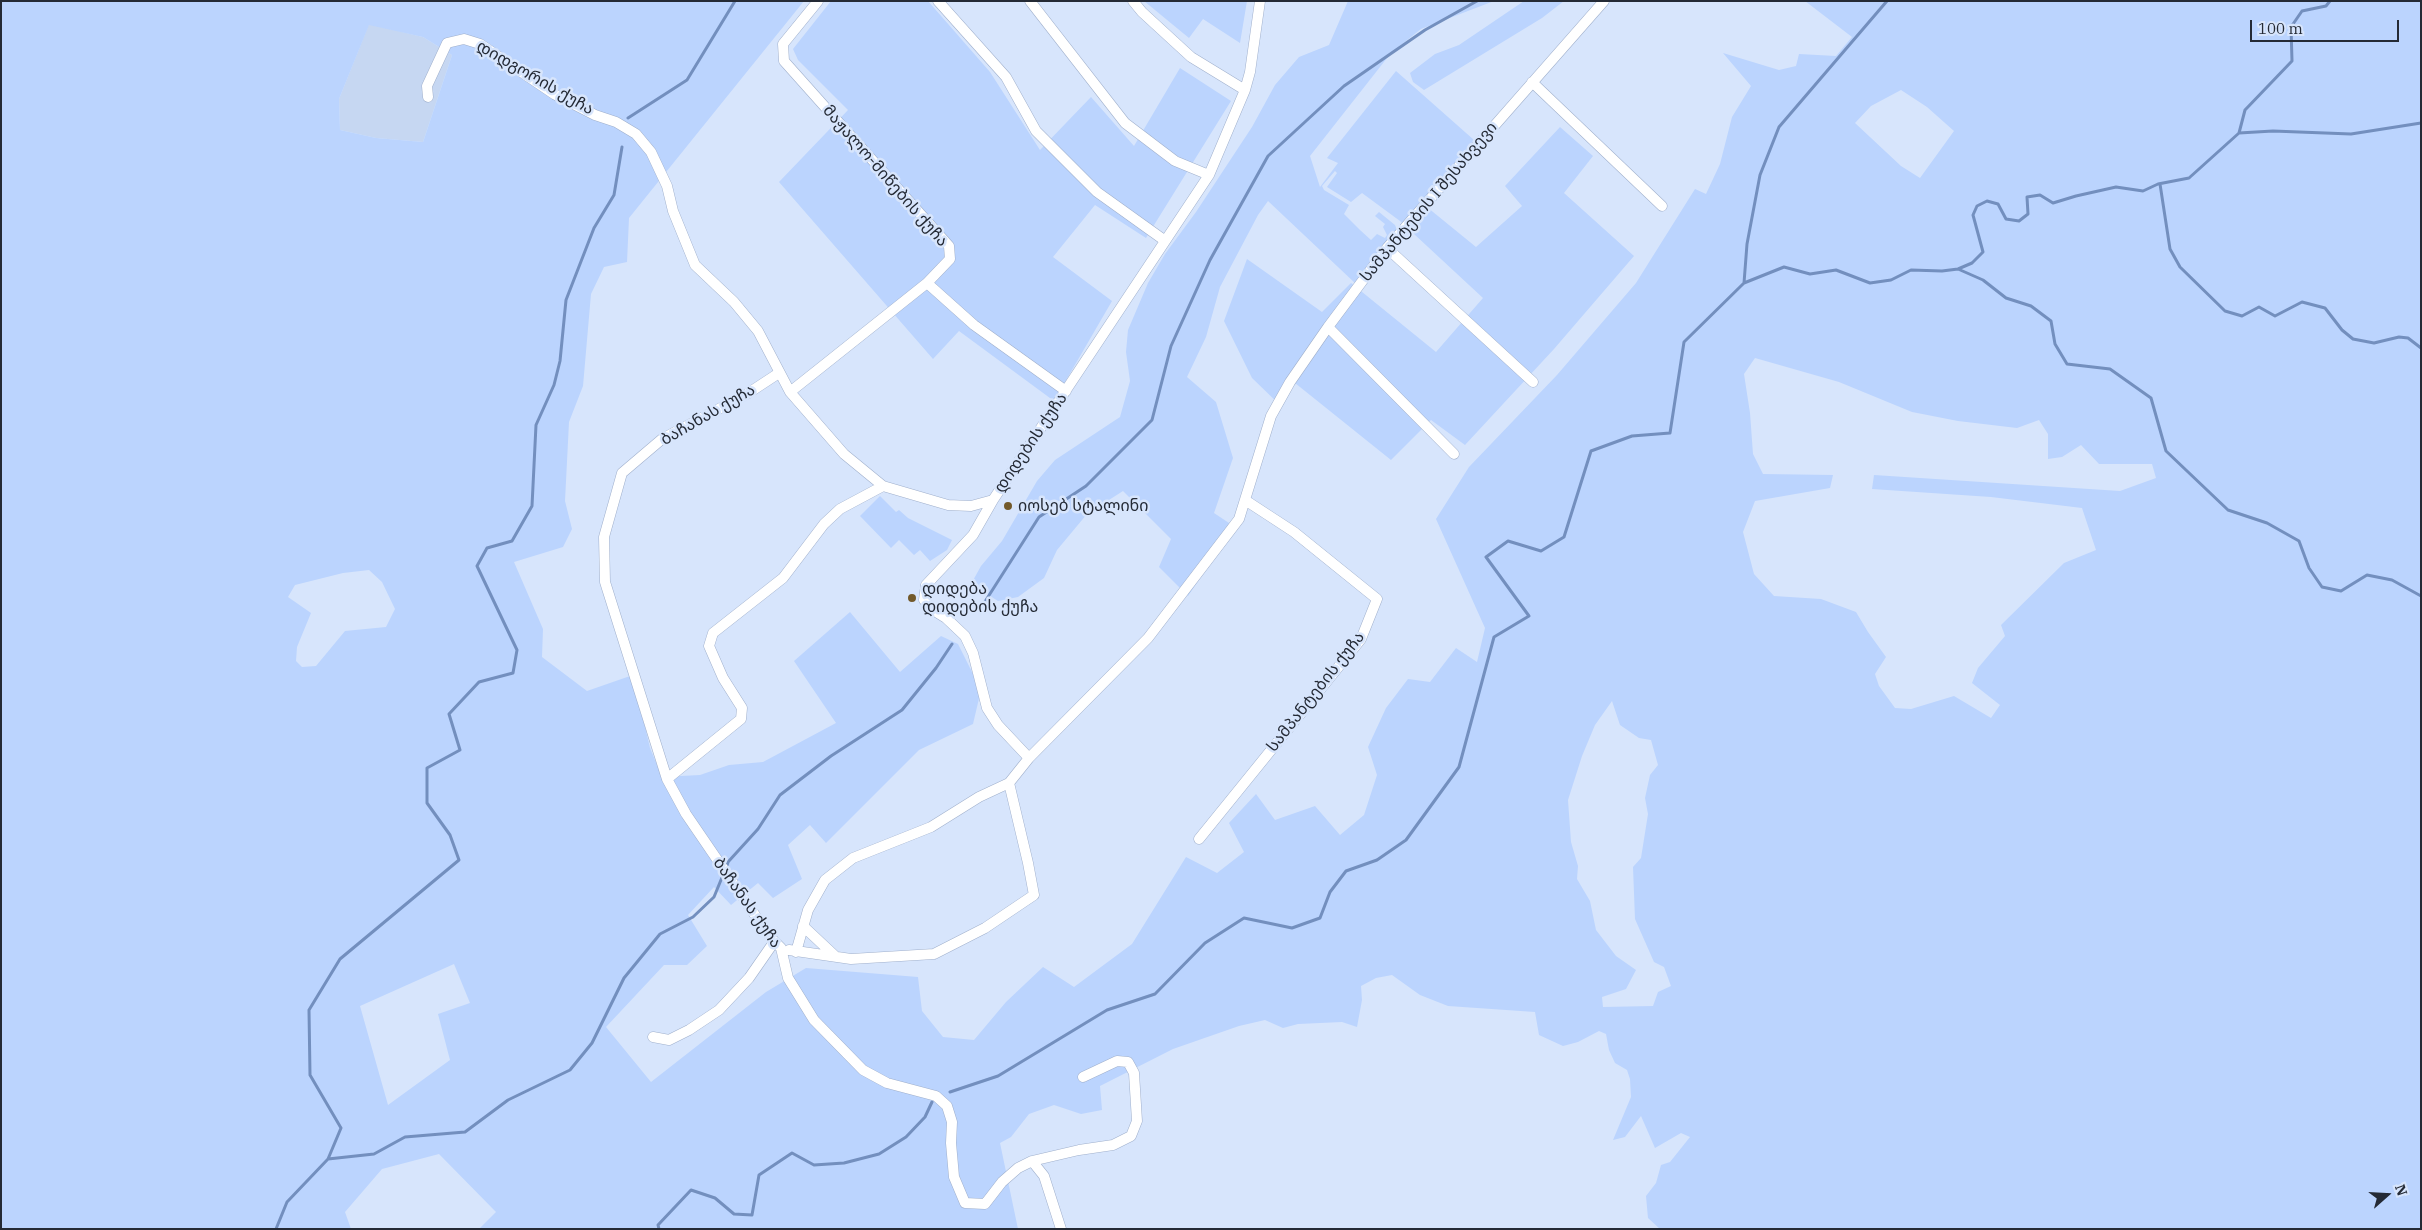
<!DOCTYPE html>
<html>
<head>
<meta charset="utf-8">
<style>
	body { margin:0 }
	#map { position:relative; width:2422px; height:1230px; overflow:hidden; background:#d7e5fc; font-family:"IBM Plex Serif",serif }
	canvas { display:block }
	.frame { position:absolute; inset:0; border:2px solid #242a35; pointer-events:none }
	.north { position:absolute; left:2362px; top:1170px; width:50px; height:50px; -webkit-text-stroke:4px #d7e5fc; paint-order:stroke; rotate:71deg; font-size:14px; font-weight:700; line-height:20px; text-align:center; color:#242a35 }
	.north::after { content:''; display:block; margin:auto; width:18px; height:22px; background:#242a35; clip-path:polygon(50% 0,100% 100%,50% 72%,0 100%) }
	.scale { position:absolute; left:2250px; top:20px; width:149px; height:22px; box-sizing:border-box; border:2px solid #242a35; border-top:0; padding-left:6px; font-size:15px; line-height:18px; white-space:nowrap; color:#242a35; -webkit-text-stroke:4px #d7e5fc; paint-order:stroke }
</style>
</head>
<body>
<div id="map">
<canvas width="2422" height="1230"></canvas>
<div class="frame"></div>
<div class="north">N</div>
<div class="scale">100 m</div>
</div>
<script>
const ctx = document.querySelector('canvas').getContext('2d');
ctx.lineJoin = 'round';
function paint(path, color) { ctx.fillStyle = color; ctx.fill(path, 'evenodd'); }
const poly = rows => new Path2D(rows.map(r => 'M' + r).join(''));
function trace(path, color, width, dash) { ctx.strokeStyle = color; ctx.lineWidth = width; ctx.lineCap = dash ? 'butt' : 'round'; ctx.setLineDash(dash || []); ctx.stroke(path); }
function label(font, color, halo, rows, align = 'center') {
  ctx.font = font + ' "IBM Plex Serif","Noto Sans Georgian",serif'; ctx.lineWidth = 5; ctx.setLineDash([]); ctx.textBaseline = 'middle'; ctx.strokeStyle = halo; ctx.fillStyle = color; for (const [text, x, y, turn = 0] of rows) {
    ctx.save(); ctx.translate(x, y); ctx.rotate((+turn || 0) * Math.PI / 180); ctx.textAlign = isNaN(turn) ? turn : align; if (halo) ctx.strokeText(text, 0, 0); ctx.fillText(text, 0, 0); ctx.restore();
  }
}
paint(poly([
	[369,24,423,37,452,55,423,142,376,138,340,130,339,99]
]), '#c6d7f2');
paint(poly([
	[1,1,804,1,629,218,627,262,604,267,591,294,583,386,569,422,565,501,572,529,563,547,514,562,543,629,542,657,587,691,633,675,650,748,662,777,700,775,729,765,763,762,836,723,794,661,850,612,900,672,941,636,958,644,981,690,973,724,919,750,826,843,810,825,788,845,802,879,773,898,758,883,731,905,714,887,688,915,707,946,687,965,664,965,606,1027,651,1082,766,992,806,968,918,977,922,1011,943,1037,974,1040,1006,1002,1043,967,1074,987,1132,944,1186,857,1217,873,1244,852,1229,823,1256,794,1275,820,1315,806,1340,835,1364,815,1377,775,1368,747,1386,708,1408,679,1430,682,1456,648,1477,662,1485,628,1436,519,1469,467,1557,375,1636,283,1695,189,1706,194,1720,164,1732,117,1751,86,1723,53,1779,70,1796,66,1799,54,1836,56,1852,37,1805,1,2421,1,2421,1229,1660,1229,1648,1218,1646,1196,1656,1183,1661,1165,1670,1162,1690,1137,1681,1133,1655,1148,1641,1116,1625,1137,1613,1140,1631,1097,1630,1079,1627,1070,1615,1063,1609,1050,1606,1034,1599,1031,1578,1042,1563,1046,1539,1035,1535,1012,1448,1006,1420,995,1392,975,1376,978,1361,986,1362,1000,1357,1027,1342,1022,1298,1024,1283,1028,1265,1020,1239,1026,1173,1049,1100,1086,1102,1110,1081,1114,1054,1105,1029,1114,1011,1137,1000,1143,1018,1229,479,1229,496,1212,439,1154,382,1169,345,1212,351,1229,1,1229],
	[369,25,423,37,452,55,423,142,376,138,340,130,339,99],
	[1901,90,1927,107,1954,131,1920,178,1901,166,1855,123,1871,106],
	[1755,358,1839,382,1912,412,1958,421,2017,428,2039,420,2048,434,2048,459,2062,457,2081,445,2099,464,2152,464,2156,478,2120,491,1874,475,1872,489,1991,497,2082,508,2096,550,2064,563,2001,625,2005,636,1978,668,1972,683,2000,705,1991,718,1954,696,1911,709,1895,708,1879,686,1875,674,1886,657,1868,632,1856,612,1821,599,1774,596,1754,574,1743,532,1755,501,1830,488,1833,475,1763,474,1753,454,1750,413,1744,374],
	[369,570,382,582,395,609,386,627,345,631,316,666,302,667,296,661,297,647,311,613,288,597,295,585,343,573],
	[1612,701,1620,725,1639,738,1651,740,1658,765,1650,775,1645,798,1648,814,1641,858,1633,867,1635,919,1654,962,1664,967,1671,986,1658,992,1653,1006,1603,1007,1602,997,1626,989,1636,970,1616,956,1596,930,1590,901,1577,879,1578,866,1571,842,1568,800,1582,756,1595,725],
	[454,964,470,1003,438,1014,450,1060,388,1105,360,1006],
	[831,1,928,1,990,72,1040,150,1091,97,1134,146,1180,68,1231,101,1146,238,1095,205,1053,257,1112,301,1054,401,959,331,933,359,779,182,848,110,798,60,793,49],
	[1144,1,1247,1,1240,43,1203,19,1189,38],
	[1348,1,1494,1,1421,29,1391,53,1310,156,1320,187,1338,163,1327,158,1396,71,1474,140,1422,203,1476,247,1522,206,1505,186,1560,127,1593,156,1564,193,1634,256,1554,349,1465,445,1431,420,1391,460,1295,383,1282,407,1252,378,1224,321,1247,259,1322,312,1351,283,1436,352,1483,298,1400,221,1362,193,1351,202,1327,187,1337,173,1335,171,1322,186,1324,190,1349,205,1344,214,1360,230,1371,240,1377,234,1385,238,1387,235,1383,227,1385,224,1375,216,1379,212,1395,225,1397,230,1356,284,1268,201,1258,215,1220,287,1206,337,1187,377,1216,402,1233,458,1214,513,1235,527,1188,596,1159,567,1171,539,1123,491,1087,514,1057,550,1044,578,1018,597,998,601,971,584,981,566,1002,541,1037,481,1055,460,1120,417,1130,381,1126,352,1128,330,1148,283,1165,254,1196,212,1252,127,1275,85,1299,57,1329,45],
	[1524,1,1564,1,1542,18,1424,90,1413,82,1410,73,1435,54,1459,45],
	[880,496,896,512,899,510,908,518,952,540,947,550,930,561,920,550,914,555,899,540,891,548,860,516]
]), '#bbd4fe');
trace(poly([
	[628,118,687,80,735,1],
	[2239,133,2273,131,2351,134,2421,123],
	[2160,184,2170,249,2180,267,2225,311,2242,316,2259,307,2275,316,2302,302,2325,308,2342,330,2353,339,2374,343,2399,337,2408,338,2421,348],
	[1958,269,1983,280,2006,298,2031,306,2051,321,2055,344,2067,364,2110,369,2151,398,2166,451,2228,510,2267,523,2299,541,2309,568,2322,587,2341,591,2367,575,2392,580,2421,596],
	[1744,283,1747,244,1760,175,1779,127,1887,1],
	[979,611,1039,517,1086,486,1152,420,1171,346,1210,260,1268,156,1344,86,1425,30,1477,1],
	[726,869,728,862,758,829,780,795,831,756,902,710,936,668,952,644],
	[950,1092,998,1076,1107,1010,1155,994,1205,943,1244,918,1292,928,1320,918,1330,892,1346,871,1377,860,1406,840,1459,767,1494,637,1529,616,1486,557,1508,541,1541,551,1564,537,1591,451,1632,436,1670,433,1684,342,1744,283,1784,267,1810,274,1836,270,1870,283,1891,280,1911,270,1942,271,1958,269,1972,263,1983,252,1973,215,1977,206,1987,201,1998,204,2006,219,2019,221,2028,214,2027,197,2040,195,2053,203,2076,196,2116,187,2143,191,2158,184,2189,178,2239,133,2245,110,2292,61,2291,27,2302,11,2326,6,2330,1],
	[328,1159,374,1154,405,1137,465,1132,508,1100,570,1070,592,1043,624,978,660,934,693,917,714,897,723,875],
	[276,1229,287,1202,328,1159,341,1128,310,1075,309,1010,340,959,459,860,450,835,427,803,427,768,460,750,449,714,479,682,513,673,517,650,477,566,487,548,512,541,532,506,536,425,554,385,560,361,566,300,594,228,614,195,622,147],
	[659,1229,658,1225,691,1190,715,1198,734,1214,752,1215,759,1175,792,1153,814,1165,844,1163,879,1154,906,1137,925,1117,932,1102]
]), '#738fbe', 3);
const minor = poly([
	[938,1,1006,77,1036,131,1097,192,1164,240],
	[1030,1,1125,123,1175,161,1209,175],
	[1133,1,1142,12,1191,57,1245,90],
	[1532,82,1662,206],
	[428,97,427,86,447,43,464,39,480,44,554,94,595,115,616,122,636,134,651,152,667,186,673,211,695,265,734,302,758,331,790,392,844,454,883,486,948,505,971,506,993,500],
	[1387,248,1533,382],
	[927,283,974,325,1066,391],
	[1328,327,1454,454],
	[779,373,747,394,662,439,622,473,604,537,605,582,667,779,686,814,770,937,781,948,788,978,814,1020,863,1070,887,1083,936,1096,947,1106,952,1122,951,1143,954,1177,965,1203,985,1204,1002,1182,1018,1168,1032,1161,1079,1150,1113,1145,1131,1136,1137,1121,1134,1073,1128,1062,1117,1061,1083,1077],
	[790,392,927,283,950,259,949,246,784,61,783,44,818,1],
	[1029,758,998,725,987,708,973,653,965,636,946,618,933,610,924,600,926,585,973,535,993,500,1209,175,1245,90,1250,72,1260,1],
	[667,779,741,719,742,708,723,678,709,646,713,633,783,578,824,524,840,509,883,486],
	[1199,839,1361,639,1377,599,1294,532,1245,500],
	[803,926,835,956],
	[789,950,851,959,934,954,985,928,1034,895,1028,863,1009,783],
	[796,952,808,910,825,880,853,858,931,827,979,797,1009,783,1029,758,1148,638,1239,519,1271,416,1290,382,1328,327,1387,248,1604,1],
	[653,1037,669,1040,689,1030,719,1010,749,978,774,942],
	[1032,1161,1044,1176,1061,1229]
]);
trace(minor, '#a0b0cc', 11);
trace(minor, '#fff', 10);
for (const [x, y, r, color] of [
	[1008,506,5,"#72592a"],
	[912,598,5,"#72592a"]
]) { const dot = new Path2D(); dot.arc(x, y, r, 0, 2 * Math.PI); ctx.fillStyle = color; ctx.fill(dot); trace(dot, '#d7e5fc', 2); }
label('16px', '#242a35', '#d7e5fc', [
	["დიდგორის ქუჩა",535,78,30],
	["მაჟალო-მიწების ქუჩა",885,176,49],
	["სამპანტების I შესახვევი",1429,202,-50],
	["ბაჩანას ქუჩა",708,415,-30],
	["დიდების ქუჩა",1031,443,-56],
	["სამპანტების ქუჩა",1316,692,-52],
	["ბაჩანას ქუჩა",747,903,55]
]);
label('16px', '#242a35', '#d7e5fc', [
	["იოსებ სტალინი",1018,506],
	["დიდება",922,589],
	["დიდების ქუჩა",922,607]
], 'left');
</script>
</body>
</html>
